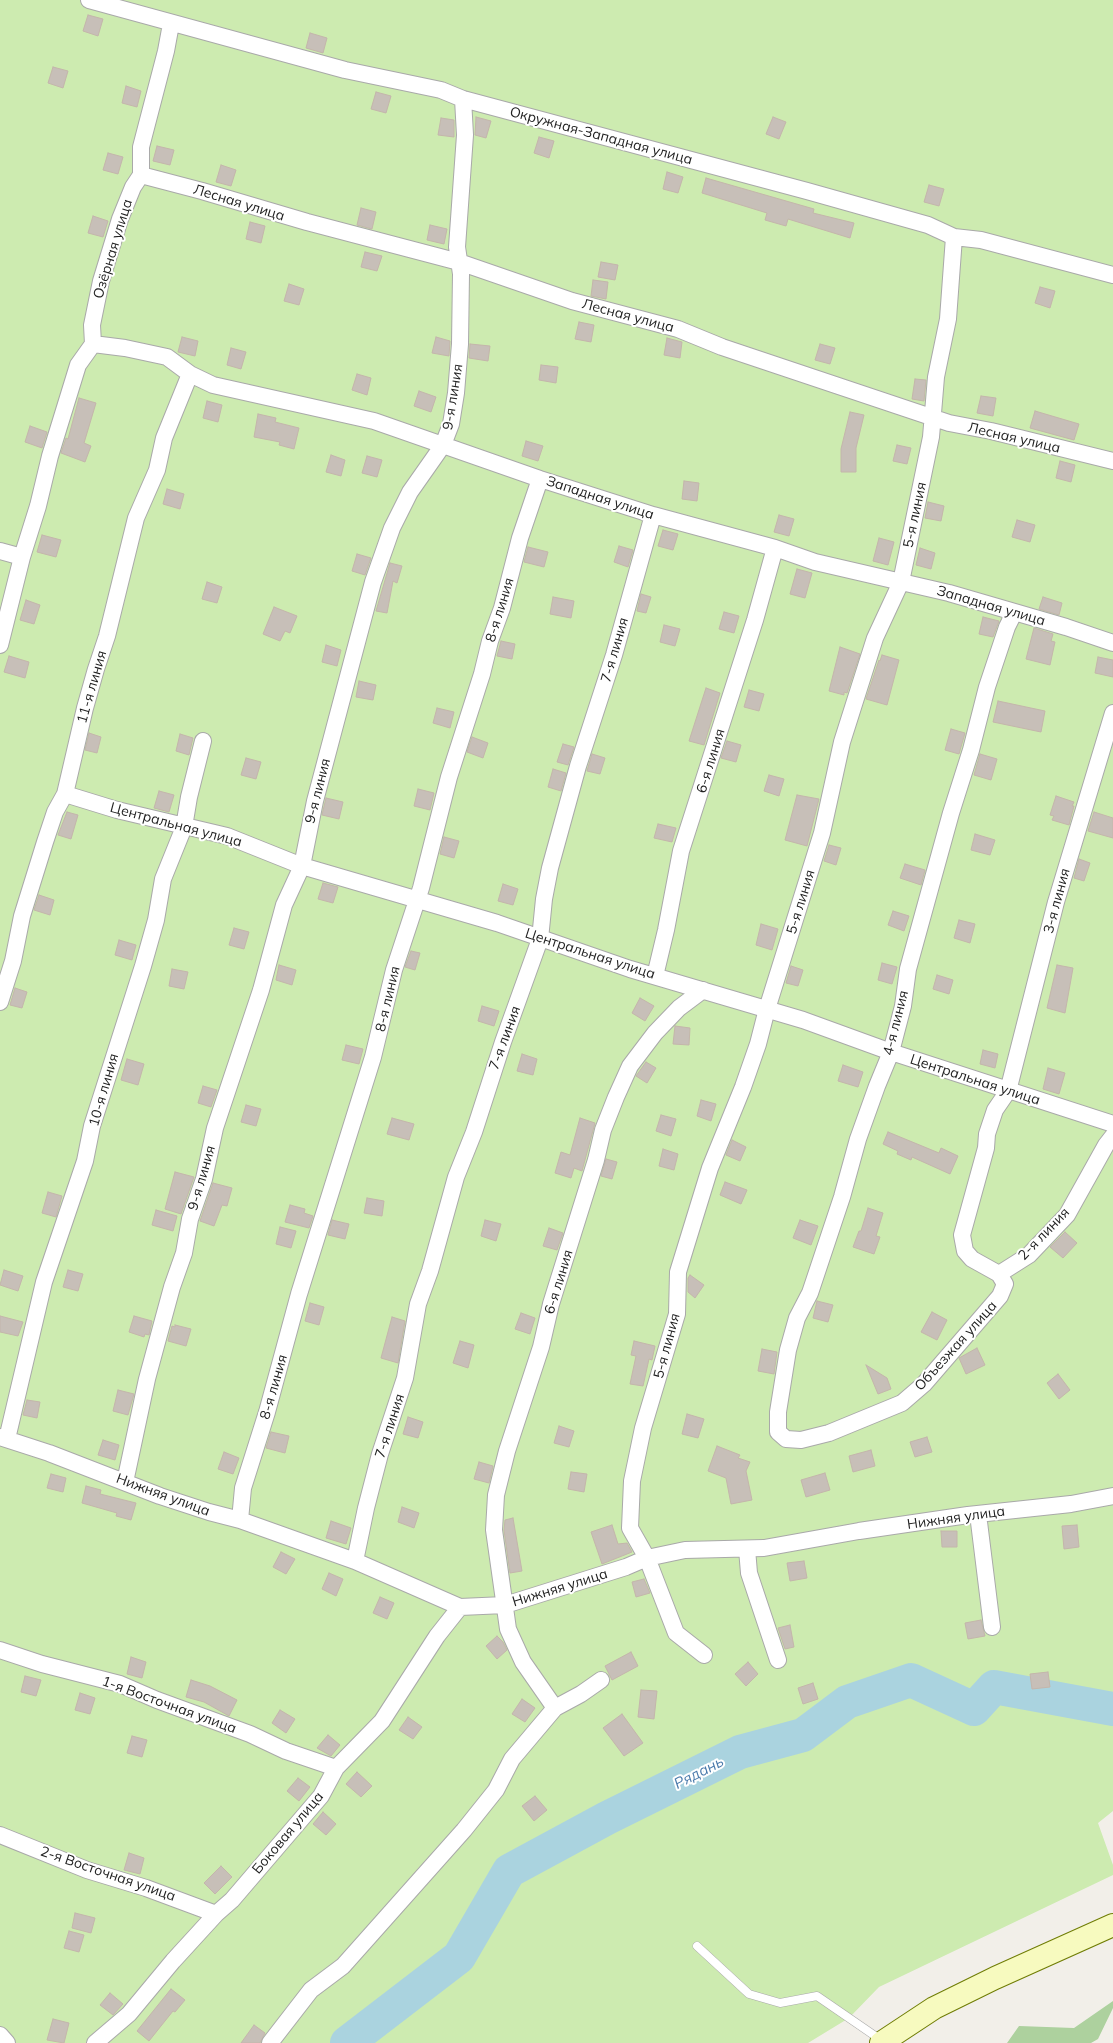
<!DOCTYPE html>
<html>
<head>
<meta charset="utf-8">
<style>
	body { margin:0 }
	canvas { display:block; background:#f2efe9 }
</style>
</head>
<body>
<canvas width="1113" height="2043"></canvas>
<script>
const ctx = document.querySelector('canvas').getContext('2d');
ctx.lineJoin = 'round';
function paint(path, color) { ctx.fillStyle = color; ctx.fill(path, 'evenodd'); }
const poly = rows => new Path2D(rows.map(r => 'M' + r).join(''));
function trace(path, color, width, dash) { ctx.strokeStyle = color; ctx.lineWidth = width; ctx.lineCap = dash ? 'butt' : 'round'; ctx.setLineDash(dash || []); ctx.stroke(path); }
function label(font, color, halo, rows, align = 'center') {
  ctx.font = font + ' Mulish,sans-serif'; ctx.lineWidth = 4; ctx.setLineDash([]); ctx.textBaseline = 'middle'; ctx.strokeStyle = halo; ctx.fillStyle = color; for (const [text, x, y, turn = 0] of rows) {
    ctx.save(); ctx.translate(x, y); ctx.rotate((+turn || 0) * Math.PI / 180); ctx.textAlign = isNaN(turn) ? turn : align; if (halo) ctx.strokeText(text, 0, 0); ctx.fillText(text, 0, 0); ctx.restore();
  }
}
paint(poly([
	[0,0,1113,0,1113,1811,1098,1823,1113,1865,1113,1875,879,1987,849,2018,808,2043,0,2043]
]), '#cdebb0');
paint(poly([
	[1113,2001,1113,2008,1098,2039,1091,2043,1007,2043,1019,2026,1074,2028]
]), '#add19e');
trace(poly([
	[347,2043,459,1957,509,1871,607,1818,740,1752,803,1735,847,1702,911,1680,974,1709,994,1687,1113,1709]
]), '#aad3df', 34);
const building = poly([
	[88,15,103,19,98,36,83,31,88,15],
	[310,33,327,38,323,53,306,48,310,33],
	[53,67,68,71,63,88,48,83,53,67],
	[126,86,141,91,137,107,122,103,126,86],
	[376,92,391,96,386,113,371,109,376,92],
	[476,117,491,121,486,138,475,135,476,117],
	[773,117,786,122,779,139,766,134,773,117],
	[441,118,454,120,454,137,438,135,441,118],
	[539,137,554,141,549,158,534,153,539,137],
	[157,146,174,150,170,165,153,161,157,146],
	[108,153,123,157,118,174,103,170,108,153],
	[221,165,236,170,231,186,216,182,221,165],
	[667,172,683,177,678,193,663,189,667,172],
	[706,178,814,209,813,213,854,223,850,238,788,219,786,226,765,220,767,213,702,193,706,178],
	[929,185,944,189,939,206,924,202,929,185],
	[361,208,376,212,372,229,357,225,361,208],
	[93,216,108,221,103,237,88,233,93,216],
	[250,222,265,226,261,243,246,239,250,222],
	[430,225,447,229,444,244,427,240,430,225],
	[365,252,382,256,377,271,361,267,365,252],
	[601,262,618,265,615,280,598,277,601,262],
	[593,280,608,282,606,299,591,296,593,280],
	[289,284,304,289,299,305,284,301,289,284],
	[1040,287,1055,291,1050,308,1035,303,1040,287],
	[579,322,594,325,591,342,575,339,579,322],
	[182,337,198,341,195,356,178,352,182,337],
	[436,337,450,341,449,356,432,353,436,337],
	[667,338,682,342,680,358,664,355,667,338],
	[470,344,490,346,488,361,469,358,470,344],
	[820,344,835,348,830,364,815,360,820,344],
	[231,348,246,352,241,369,227,365,231,348],
	[541,365,558,367,556,383,539,380,541,365],
	[357,374,371,378,367,395,352,390,357,374],
	[915,379,926,380,924,401,912,399,915,379],
	[419,391,436,397,431,412,414,406,419,391],
	[981,396,996,398,993,416,977,413,981,396],
	[79,398,96,403,84,443,91,446,85,462,61,453,66,438,68,439,79,398],
	[207,401,222,405,218,422,203,418,207,401],
	[1035,411,1079,424,1074,440,1030,428,1035,411],
	[850,412,864,415,856,448,856,472,841,472,841,449,850,412],
	[258,414,276,418,275,422,299,428,294,449,279,445,280,442,254,437,258,414],
	[30,426,47,432,42,448,25,442,30,426],
	[526,441,543,446,538,461,522,456,526,441],
	[897,445,911,448,907,464,893,461,897,445],
	[331,455,345,460,341,476,326,472,331,455],
	[367,456,382,460,377,477,362,473,367,456],
	[1060,461,1075,465,1071,482,1056,478,1060,461],
	[684,481,699,483,697,501,682,499,684,481],
	[167,489,184,494,180,509,163,504,167,489],
	[928,502,944,506,941,521,925,518,928,502],
	[779,515,794,519,789,536,774,532,779,515],
	[1017,520,1035,525,1030,542,1012,537,1017,520],
	[663,530,678,534,673,550,658,546,663,530],
	[42,535,61,540,56,557,37,552,42,535],
	[879,538,894,542,888,565,873,561,879,538],
	[619,546,633,550,628,567,614,562,619,546],
	[528,547,548,552,544,567,524,562,528,547],
	[920,548,935,553,931,569,916,565,920,548],
	[357,554,371,558,365,575,352,571,357,554],
	[390,563,402,566,397,583,393,581,387,613,376,611,390,563],
	[797,569,812,573,805,598,790,594,797,569],
	[207,582,222,587,217,603,202,599,207,582],
	[641,594,651,597,646,613,637,611,641,594],
	[553,597,574,601,571,618,550,614,553,597],
	[1043,597,1062,603,1059,615,1039,609,1043,597],
	[26,600,40,605,34,624,20,620,26,600],
	[274,607,297,616,290,633,285,631,280,641,263,634,274,607],
	[724,612,739,616,734,633,719,629,724,612],
	[983,617,999,621,993,637,979,634,983,617],
	[664,625,680,629,675,646,660,642,664,625],
	[1034,628,1053,634,1051,641,1055,642,1050,665,1026,659,1034,628],
	[501,641,515,644,512,659,497,656,501,641],
	[326,645,341,650,337,666,322,662,326,645],
	[840,647,860,654,847,693,844,692,844,695,829,691,840,647],
	[882,655,899,660,887,705,866,699,879,660,880,661,882,655],
	[9,656,29,662,25,678,4,672,9,656],
	[1098,657,1113,660,1113,677,1095,673,1098,657],
	[359,681,376,685,373,700,356,697,359,681],
	[706,688,720,693,704,745,689,741,706,688],
	[749,690,764,694,759,711,744,707,749,690],
	[998,701,1045,711,1041,732,993,722,998,701],
	[437,708,454,712,450,728,433,723,437,708],
	[951,729,965,733,959,754,945,750,951,729],
	[89,733,101,737,97,753,85,750,89,733],
	[180,734,193,738,189,755,176,751,180,734],
	[472,737,488,743,483,758,467,752,472,737],
	[727,741,741,745,736,762,721,758,727,741],
	[563,744,574,747,568,765,557,762,563,744],
	[592,754,605,758,600,774,587,771,592,754],
	[980,754,997,759,991,780,974,775,980,754],
	[246,758,261,762,256,779,241,775,246,758],
	[553,769,566,773,561,791,548,787,553,769],
	[769,775,784,779,779,796,764,791,769,775],
	[418,789,434,793,430,810,414,806,418,789],
	[159,791,174,795,169,812,154,808,159,791],
	[797,795,819,799,807,846,785,840,797,795],
	[1056,796,1074,802,1072,806,1074,806,1069,825,1052,820,1054,816,1050,815,1056,796],
	[326,798,343,802,339,819,322,815,326,798],
	[67,812,78,815,71,839,58,835,67,812],
	[1094,812,1113,818,1113,838,1088,831,1094,812],
	[658,824,676,828,672,842,654,838,658,824],
	[975,834,995,840,990,855,971,850,975,834],
	[444,837,459,841,454,858,440,854,444,837],
	[829,845,841,848,836,865,824,861,829,845],
	[1079,859,1090,863,1084,881,1074,878,1079,859],
	[905,864,925,870,921,885,900,878,905,864],
	[323,883,338,887,333,903,318,899,323,883],
	[503,884,518,889,513,905,498,901,503,884],
	[39,895,54,900,50,915,34,910,39,895],
	[893,911,909,916,904,931,888,925,893,911],
	[959,920,975,924,970,943,954,938,959,920],
	[761,924,778,929,772,950,756,945,761,924],
	[234,928,249,932,244,949,229,945,234,928],
	[119,940,136,945,132,960,115,955,119,940],
	[411,951,420,953,415,970,405,967,411,951],
	[882,963,897,967,892,984,878,980,882,963],
	[279,965,296,970,292,985,276,980,279,965],
	[1057,965,1073,968,1065,1013,1047,1008,1057,965],
	[791,966,803,970,798,986,786,983,791,966],
	[172,969,188,972,184,989,169,986,172,969],
	[937,975,953,980,949,994,933,989,937,975],
	[15,988,27,992,22,1008,10,1005,15,988],
	[640,998,654,1006,645,1021,632,1013,640,998],
	[482,1006,499,1011,494,1026,478,1021,482,1006],
	[675,1026,690,1028,689,1045,673,1044,675,1026],
	[346,1045,363,1049,359,1064,342,1060,346,1045],
	[983,1050,998,1054,995,1068,980,1064,983,1050],
	[522,1054,537,1059,533,1075,517,1071,522,1054],
	[127,1059,144,1064,138,1085,121,1080,127,1059],
	[646,1062,656,1068,647,1083,636,1076,646,1062],
	[843,1065,863,1072,858,1087,838,1081,843,1065],
	[1048,1068,1065,1073,1059,1094,1043,1089,1048,1068],
	[203,1086,217,1090,211,1107,198,1103,203,1086],
	[701,1100,716,1104,711,1121,697,1116,701,1100],
	[246,1105,261,1109,256,1126,241,1122,246,1105],
	[661,1115,676,1119,671,1136,656,1131,661,1115],
	[392,1118,414,1124,409,1140,387,1134,392,1118],
	[580,1118,595,1123,582,1171,574,1168,571,1178,555,1173,561,1152,570,1155,580,1118],
	[888,1132,939,1153,941,1148,958,1156,950,1174,912,1157,911,1160,897,1154,898,1151,883,1144,888,1132],
	[732,1140,746,1147,740,1161,726,1155,732,1140],
	[663,1149,678,1154,674,1170,659,1166,663,1149],
	[606,1159,617,1162,612,1179,601,1176,606,1159],
	[175,1172,194,1177,181,1214,165,1209,175,1172],
	[725,1182,747,1190,741,1204,720,1195,725,1182],
	[213,1183,232,1188,227,1206,222,1205,214,1226,200,1221,213,1183],
	[48,1192,62,1196,56,1217,42,1213,48,1192],
	[367,1198,384,1201,382,1216,364,1213,367,1198],
	[290,1205,305,1209,304,1213,313,1216,309,1228,285,1222,290,1205],
	[868,1208,883,1213,876,1236,880,1237,874,1254,853,1247,859,1231,861,1231,868,1208],
	[156,1210,177,1216,173,1231,152,1225,156,1210],
	[332,1220,349,1224,345,1239,328,1235,332,1220],
	[485,1220,501,1224,496,1241,481,1236,485,1220],
	[800,1220,818,1226,811,1245,793,1238,800,1220],
	[280,1227,296,1231,291,1248,276,1244,280,1227],
	[549,1228,563,1233,557,1250,543,1246,549,1228],
	[1065,1232,1077,1243,1063,1258,1050,1247,1065,1232],
	[4,1270,23,1276,18,1291,0,1285,4,1270],
	[68,1270,83,1274,78,1291,63,1287,68,1270],
	[690,1275,704,1285,695,1298,688,1292,688,1278,690,1275],
	[817,1301,833,1305,828,1322,813,1318,817,1301],
	[310,1303,324,1307,319,1325,305,1321,310,1303],
	[932,1312,947,1320,937,1340,921,1332,932,1312],
	[521,1313,535,1318,530,1334,515,1329,521,1313],
	[0,1316,23,1322,18,1336,0,1332,0,1316],
	[134,1316,152,1321,149,1335,145,1334,144,1337,129,1332,134,1316],
	[392,1317,405,1321,398,1363,381,1358,392,1317],
	[175,1325,191,1329,186,1346,168,1341,172,1326,175,1327,175,1325],
	[460,1341,474,1345,468,1368,453,1363,460,1341],
	[634,1341,655,1346,652,1360,649,1359,643,1386,630,1384,636,1356,631,1355,634,1341],
	[977,1348,985,1365,966,1374,959,1358,977,1348],
	[762,1349,777,1352,774,1374,758,1371,762,1349],
	[866,1365,887,1378,891,1389,878,1394,866,1365],
	[1058,1374,1070,1390,1059,1399,1047,1383,1058,1374],
	[118,1390,134,1394,128,1415,113,1411,118,1390],
	[27,1400,40,1402,37,1418,23,1415,27,1400],
	[687,1414,704,1419,698,1438,682,1434,687,1414],
	[408,1417,423,1422,418,1438,403,1434,408,1417],
	[559,1426,574,1431,569,1447,554,1443,559,1426],
	[271,1432,289,1436,285,1453,266,1448,271,1432],
	[927,1437,932,1452,915,1457,910,1442,927,1437],
	[103,1440,119,1445,115,1460,98,1455,103,1440],
	[717,1446,740,1455,738,1458,750,1462,746,1471,752,1500,731,1504,726,1478,708,1471,717,1446],
	[871,1450,875,1466,853,1472,849,1456,871,1450],
	[224,1452,239,1458,233,1474,218,1469,224,1452],
	[479,1462,493,1466,489,1483,474,1479,479,1462],
	[571,1472,587,1474,584,1492,568,1489,571,1472],
	[825,1473,830,1490,806,1497,801,1480,825,1473],
	[51,1474,66,1478,63,1492,47,1488,51,1474],
	[86,1486,101,1490,100,1494,136,1503,131,1520,116,1516,117,1513,82,1503,86,1486],
	[402,1507,419,1513,414,1528,398,1522,402,1507],
	[513,1518,522,1571,510,1573,504,1530,505,1520,513,1518],
	[331,1521,351,1528,346,1544,326,1538,331,1521],
	[612,1525,618,1544,627,1543,632,1552,602,1564,591,1532,612,1525],
	[1077,1525,1079,1547,1064,1549,1062,1526,1077,1525],
	[941,1531,957,1531,957,1547,942,1547,941,1531],
	[281,1552,295,1559,286,1574,273,1567,281,1552],
	[804,1561,807,1578,790,1581,787,1563,804,1561],
	[329,1573,343,1579,336,1596,322,1589,329,1573],
	[644,1579,650,1593,636,1597,632,1582,644,1579],
	[380,1597,394,1603,387,1619,373,1613,380,1597],
	[981,1620,985,1636,968,1639,965,1623,981,1620],
	[790,1625,794,1647,785,1649,778,1628,790,1625],
	[497,1636,503,1642,507,1650,497,1659,486,1646,497,1636],
	[631,1652,638,1666,612,1680,605,1666,631,1652],
	[131,1657,146,1662,142,1678,127,1674,131,1657],
	[748,1662,758,1674,746,1686,735,1674,748,1662],
	[1048,1672,1050,1687,1032,1689,1030,1674,1048,1672],
	[25,1676,41,1680,36,1696,21,1692,25,1676],
	[191,1680,210,1686,237,1700,229,1716,204,1702,186,1697,191,1680],
	[813,1683,818,1699,803,1704,798,1688,813,1683],
	[641,1690,657,1691,654,1719,638,1717,641,1690],
	[80,1693,95,1698,90,1714,75,1710,80,1693],
	[522,1699,535,1708,525,1722,512,1714,522,1699],
	[280,1710,295,1719,286,1733,272,1723,280,1710],
	[622,1714,643,1743,624,1756,603,1728,622,1714],
	[408,1717,422,1727,413,1739,399,1730,408,1717],
	[328,1735,340,1745,331,1756,317,1748,328,1735],
	[132,1736,147,1740,142,1757,127,1753,132,1736],
	[357,1772,372,1786,361,1797,346,1784,357,1772],
	[298,1778,310,1787,299,1801,287,1791,298,1778],
	[535,1796,547,1810,534,1821,522,1806,535,1796],
	[323,1812,336,1824,326,1835,313,1824,323,1812],
	[129,1853,144,1858,140,1874,124,1870,129,1853],
	[221,1866,232,1877,215,1894,204,1883,221,1866],
	[75,1913,95,1918,91,1933,72,1928,75,1913],
	[69,1931,84,1935,79,1952,64,1948,69,1931],
	[171,1989,185,2000,175,2012,173,2011,149,2041,137,2031,171,1989],
	[110,1993,123,2004,113,2015,100,2005,110,1993],
	[53,2019,69,2023,64,2043,47,2040,53,2019],
	[254,2025,265,2033,260,2043,241,2043,254,2025]
]);
paint(building, '#c7bfb8');
trace(building, '#c4b6ab', 1);
const lane = poly([
	[697,1946,749,1994,780,2003,817,1996,881,2040]
]);
const street = poly([
	[89,0,345,70,441,90,463,99,807,191,928,225,954,237,981,240,1113,275],
	[141,175,202,191,307,222,459,262,572,301,678,329,722,347,949,423,991,431,1113,461],
	[93,344,125,348,167,357,190,374,213,385,374,421,540,479,653,515,775,548,815,562,949,593,1066,627,1113,643],
	[0,551,22,557],
	[1014,613,1007,627,987,687,971,750,951,813,908,969,903,1006,891,1052,877,1086,858,1139,842,1197,810,1293,797,1318,788,1350,778,1412,778,1432,786,1439,801,1440,829,1433,902,1403,924,1384,1000,1296,1005,1284,999,1274,972,1259,965,1251,962,1235,986,1148,987,1134,995,1110,1008,1091,1056,902,1113,713],
	[0,645,22,557,38,506,50,456,78,365,93,344,92,325,101,281,120,219,133,187,141,175,141,147,166,51,171,24],
	[65,794,117,810,227,836,302,866,497,923,630,969,803,1020,891,1052,1113,1124],
	[655,976,666,930,681,851,755,620,775,548],
	[0,1002,13,961,22,916,45,842,55,812,65,794,85,708,96,669,107,636,136,518,157,470,164,438,190,374],
	[999,1274,1029,1255,1067,1215,1106,1145,1113,1136],
	[0,1437,49,1453,160,1496,209,1512,240,1520,355,1561,460,1607,505,1605,626,1567,647,1558,685,1550,764,1548,859,1531,968,1515,1071,1504,1113,1496],
	[7,1439,44,1282,85,1161,92,1126,143,966,156,920,163,879,184,827,189,797,203,741],
	[125,1482,147,1379,172,1287,184,1253,190,1219,204,1179,215,1128,261,990,284,905,302,866,315,801,373,582,392,528,410,492,443,445,451,424,456,393,460,344,461,274,457,247,465,135,463,99],
	[978,1514,992,1627],
	[240,1520,243,1488,267,1412,299,1294,373,1057,394,970,421,888,449,777,482,674,490,641,502,608,520,538,540,479],
	[747,1549,749,1573,778,1660],
	[355,1561,366,1508,380,1454,405,1378,418,1304,430,1271,456,1177,474,1132,503,1042,540,939,544,899,550,868,578,766,614,655,653,515],
	[0,1650,42,1664,120,1684,157,1700,250,1734,286,1751,336,1768],
	[704,1655,676,1633,647,1558,630,1528,632,1481,643,1428,677,1314,678,1272,710,1168,743,1087,758,1044,767,1009,822,833,842,742,875,638,901,582,931,437,936,377,948,319,954,237],
	[555,1708,523,1662,508,1629,494,1530,496,1495,507,1451,541,1347,551,1304,596,1160,603,1130,616,1097,630,1066,655,1033,679,1008,703,990],
	[0,1835,87,1870,146,1888,216,1914],
	[0,2035,7,2043],
	[95,2043,129,2014,173,1961,216,1914,232,1900,321,1796,336,1768,382,1721,437,1636,460,1607],
	[270,2043,311,1990,343,1966,464,1830,496,1790,512,1759,555,1708,581,1694,601,1680]
]);
const secondary = poly([
	[881,2043,934,2008,995,1978,1113,1925]
]);
trace(lane, '#a9a9a9', 9);
trace(street, '#a9a9a9', 18);
trace(secondary, '#707d05', 24);
trace(lane, '#fff', 8);
trace(street, '#fff', 16);
trace(secondary, '#f7fabf', 22);
label('14px', '#222', '#fff', [
	["Окружная-Западная улица",601,136,15],
	["Лесная улица",239,203,17],
	["Озёрная улица",113,249,-73],
	["Лесная улица",628,316,15],
	["9-я линия",453,397,-81],
	["Лесная улица",1014,438,13],
	["Западная улица",600,498,18],
	["5-я линия",915,515,-78],
	["Западная улица",991,606,16],
	["8-я линия",500,610,-73],
	["7-я линия",615,650,-74],
	["11-я линия",92,687,-74],
	["6-я линия",711,761,-73],
	["9-я линия",318,791,-76],
	["Центральная улица",176,825,15],
	["3-я линия",1057,901,-75],
	["5-я линия",801,902,-73],
	["Центральная улица",590,954,18],
	["8-я линия",388,999,-77],
	["4-я линия",896,1023,-76],
	["7-я линия",505,1038,-70],
	["Центральная улица",975,1080,18],
	["10-я линия",104,1090,-74],
	["9-я линия",202,1178,-74],
	["2-я линия",1044,1234,-46],
	["6-я линия",559,1282,-73],
	["5-я линия",667,1346,-75],
	["Объезжая улица",956,1346,-48],
	["8-я линия",274,1387,-74],
	["7-я линия",390,1426,-72],
	["Нижняя улица",163,1495,20],
	["Нижняя улица",956,1518,-8],
	["Нижняя улица",560,1588,-17],
	["1-я Восточная улица",169,1705,20],
	["Боковая улица",288,1833,-50],
	["2-я Восточная улица",108,1874,19]
]);
label('italic 15px', '#4a7aab', '#fff', [
	["Рядань",699,1773,-27]
]);
</script>
</body>
</html>
